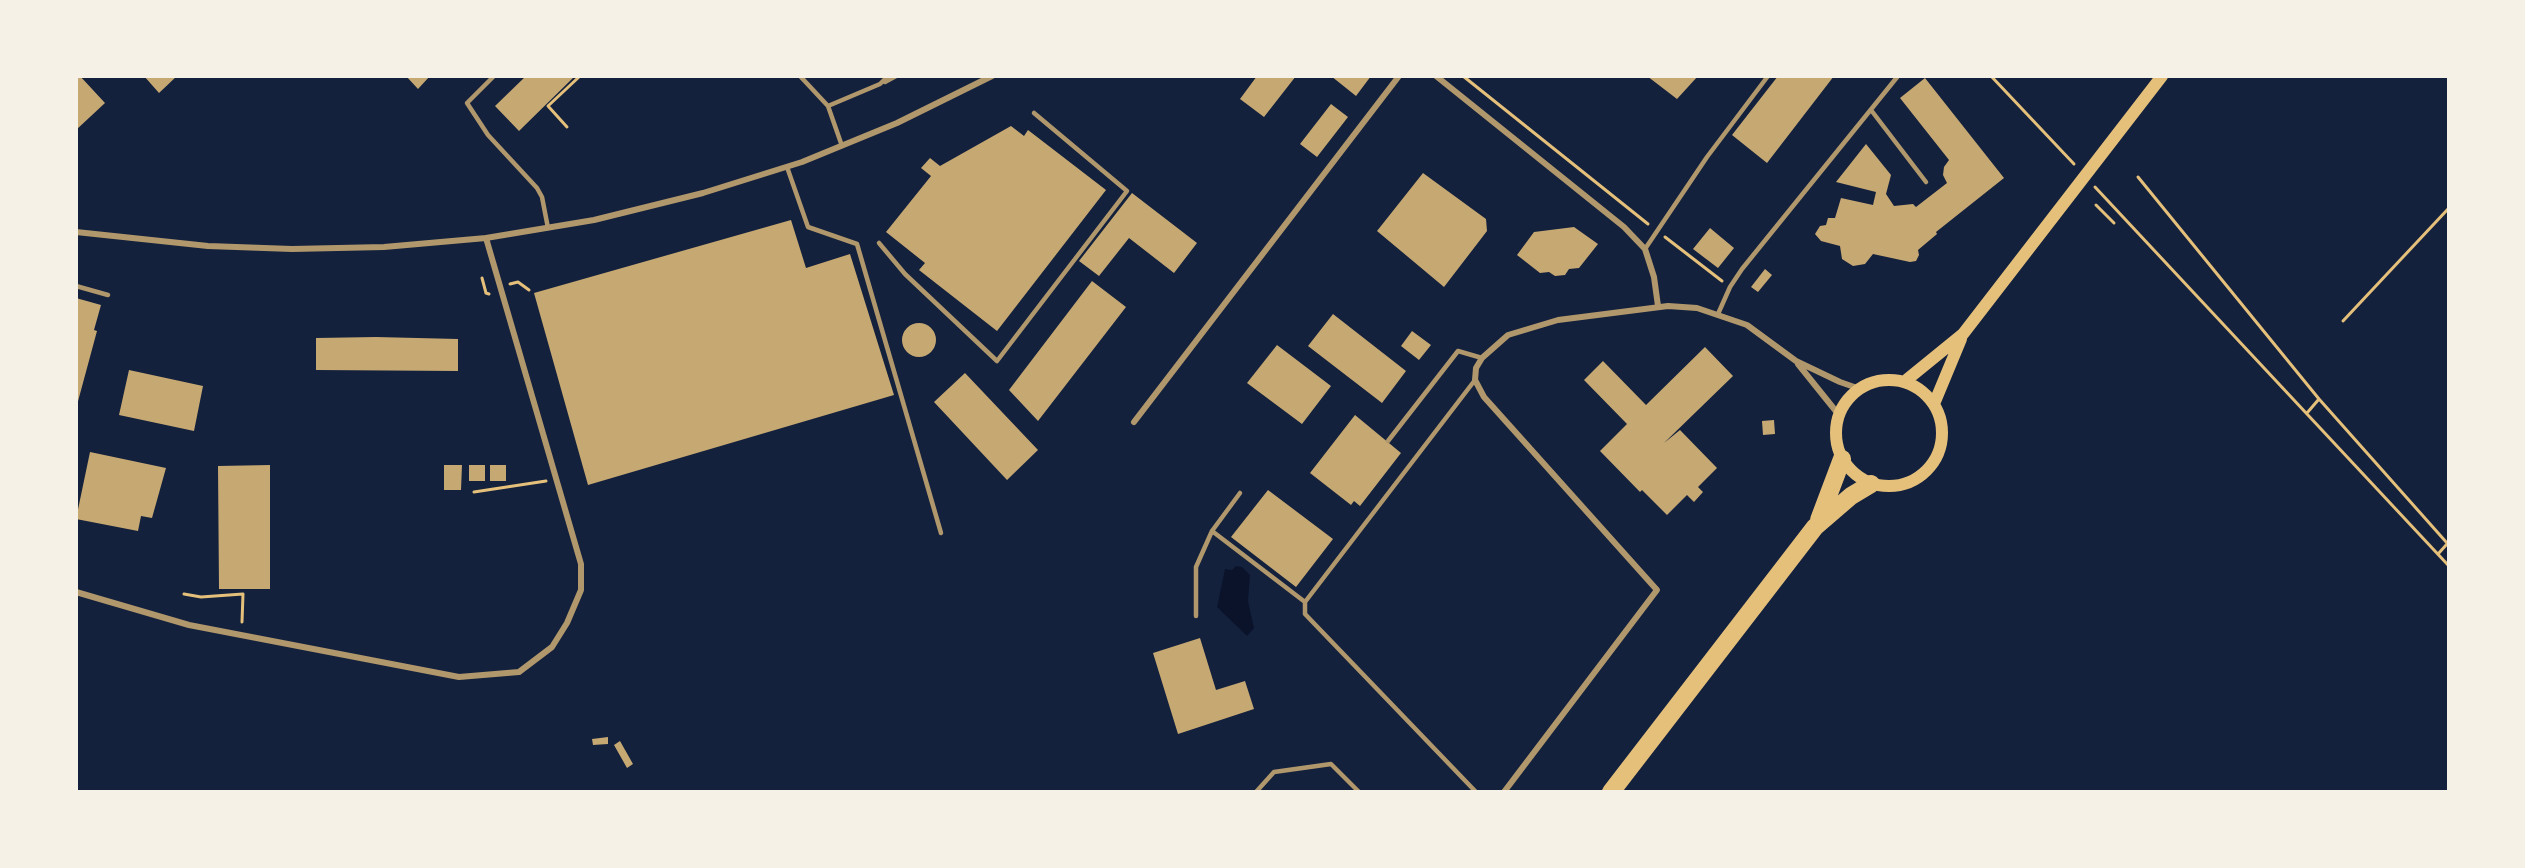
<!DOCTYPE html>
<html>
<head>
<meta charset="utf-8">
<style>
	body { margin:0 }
	#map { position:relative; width:2525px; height:868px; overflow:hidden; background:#14213d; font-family:"Alegreya Sans",sans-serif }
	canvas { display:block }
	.frame { position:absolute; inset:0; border:78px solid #f6f1e7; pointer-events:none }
</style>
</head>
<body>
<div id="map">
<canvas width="2525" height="868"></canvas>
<div class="frame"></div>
</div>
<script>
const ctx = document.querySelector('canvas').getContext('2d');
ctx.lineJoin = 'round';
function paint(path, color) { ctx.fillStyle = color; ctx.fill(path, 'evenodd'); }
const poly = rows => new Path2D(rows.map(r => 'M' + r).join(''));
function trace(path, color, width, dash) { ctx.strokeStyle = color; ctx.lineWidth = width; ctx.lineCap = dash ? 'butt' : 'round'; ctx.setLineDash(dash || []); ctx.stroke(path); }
paint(poly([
	[1236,566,1242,567,1250,575,1248,601,1254,628,1247,636,1217,607,1225,569,1232,570]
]), '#0b132b');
paint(poly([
	[76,76,80,76,105,103,76,130],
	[144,76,177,76,159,93],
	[406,76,430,76,418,89],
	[526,76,575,76,519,131,495,106],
	[1257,76,1296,76,1264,117,1240,99],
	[1331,76,1371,76,1356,96],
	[1647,76,1698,76,1677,99],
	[1778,76,1834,76,1767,163,1732,135],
	[1925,78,2004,178,1936,232,1937,234,1918,250,1919,255,1916,261,1910,262,1873,254,1865,264,1853,266,1842,259,1840,246,1821,241,1815,234,1820,226,1826,225,1828,218,1835,218,1841,198,1873,205,1876,192,1836,182,1866,144,1891,175,1886,194,1894,206,1913,204,1916,207,1947,183,1943,175,1944,167,1949,160,1900,98],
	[1331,104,1348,117,1317,157,1300,144],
	[1011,126,1024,136,1028,130,1106,190,997,331,919,270,925,263,886,232,931,176,921,168,930,158,940,166],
	[1423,173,1486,219,1487,231,1444,287,1377,231],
	[1132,193,1197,243,1174,273,1129,238,1099,276,1079,261],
	[791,220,806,268,850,254,894,395,588,485,534,293],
	[1574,227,1598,244,1579,268,1569,269,1565,275,1555,276,1549,272,1540,273,1517,255,1534,232],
	[1710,228,1734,248,1718,268,1693,249],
	[1765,269,1772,275,1758,292,1751,287],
	[1092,281,1126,307,1038,421,1009,390],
	[76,298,101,305,94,330,97,331,77,405],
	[1333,314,1406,371,1382,403,1308,346],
	'902 340a17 17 0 1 1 34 0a17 17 0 1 1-34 0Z',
	[1412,331,1431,345,1419,360,1401,346],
	[376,337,458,339,458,371,316,370,316,338],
	[1277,345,1331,386,1302,424,1247,383],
	[1705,347,1733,376,1664,443,1680,430,1717,468,1698,487,1703,492,1694,502,1687,495,1667,515,1642,490,1640,492,1600,451,1627,424,1584,380,1603,361,1646,405],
	[129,370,203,386,194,431,119,415],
	[965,373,1038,450,1007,480,934,402],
	[1355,415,1401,453,1360,506,1354,501,1351,505,1310,473],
	[1774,420,1775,434,1763,435,1762,421],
	[90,452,166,468,152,518,141,516,138,531,76,519],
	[270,465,270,589,219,589,218,466],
	[444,465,462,465,461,490,444,490],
	[469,465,485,465,485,481,469,481],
	[490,465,506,465,506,481,490,481],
	[1268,490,1333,539,1296,587,1231,537],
	[1200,638,1216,690,1245,681,1254,709,1178,734,1153,653],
	[608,737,608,744,593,745,592,739],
	[620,741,633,764,627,768,614,745]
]), '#c6a872');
trace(poly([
	[1463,76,1648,224],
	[1991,76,2074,164],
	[567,127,548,106,580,76],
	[2138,177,2319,399,2307,413],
	[2095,187,2448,565],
	[2096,205,2114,223],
	[1665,237,1722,281],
	[482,278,486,293,489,294],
	[510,284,518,282,529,290],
	[2343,321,2448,209],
	[2319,399,2447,543],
	[474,492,546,481],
	[2438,554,2447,544],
	[184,594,201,597,243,594,242,622]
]), '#e5c07b', 3);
trace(poly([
	[494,76,467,103,488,135,537,188,542,197,548,228],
	[800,76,828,106,842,146],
	[885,82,896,76],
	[828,106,880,84,888,76],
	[1871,110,1926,182],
	[787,167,808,227,857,244,941,533],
	[879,243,905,274,997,361,1127,191,1034,113],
	[1645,249,1707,157,1768,76],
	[76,286,108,295],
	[1718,314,1730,287,1742,269,1898,76],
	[1475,380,1305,602,1305,614,1476,792],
	[1388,441,1458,351,1482,358],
	[1240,493,1212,531,1305,602],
	[1196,616,1196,567,1212,531],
	[1256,792,1274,772,1331,764,1359,792]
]), '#b1986c', 4.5);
trace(poly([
	[1436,76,1624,227,1645,249,1654,277,1658,306],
	[76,232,208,246,292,249,384,247,486,238,594,220,703,193,802,162,897,123,992,76],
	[1798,364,1839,415],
	[1134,422,1399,76],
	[76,592,189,625,459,677,519,672,552,647,567,623,581,590,581,564,486,238],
	[1504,792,1657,590,1484,397,1475,380,1476,368,1482,358,1508,335,1558,320,1668,306,1697,308,1747,325,1796,361,1840,382,1860,389]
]), '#b1986c', 6);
trace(poly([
	'1836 433a53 53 0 1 1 106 0a53 53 0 1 1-106 0Z',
	[1904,382,1963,334,2162,76],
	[1934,404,1961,339]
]), '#e5c07b', 12);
trace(poly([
	[1819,520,1842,459],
	[1611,792,1815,527,1851,496,1871,484]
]), '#e5c07b', 18);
</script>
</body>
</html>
